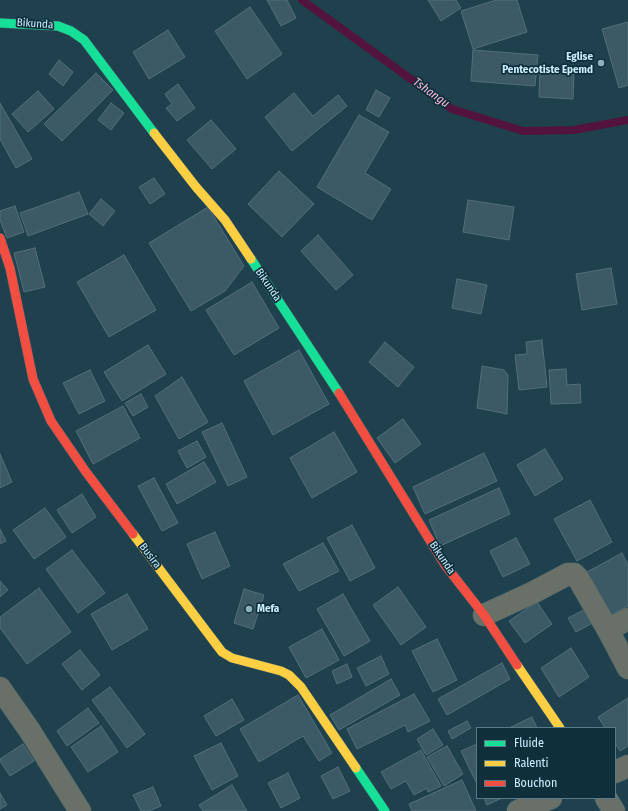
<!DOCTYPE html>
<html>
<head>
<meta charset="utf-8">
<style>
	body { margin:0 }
	#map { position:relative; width:628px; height:811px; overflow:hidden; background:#1f414d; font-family:"Fira Sans Condensed",sans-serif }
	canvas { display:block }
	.legend { position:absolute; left:476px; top:727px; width:140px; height:72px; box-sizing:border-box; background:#0f2f3b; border:1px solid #597b89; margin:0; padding:5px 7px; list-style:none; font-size:12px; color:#c9edfd }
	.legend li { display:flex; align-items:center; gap:8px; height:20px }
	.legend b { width:20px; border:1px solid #597b89 }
</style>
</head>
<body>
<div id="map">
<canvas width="628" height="811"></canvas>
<ul class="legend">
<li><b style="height:5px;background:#16e098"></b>Fluide</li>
<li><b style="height:5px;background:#ffcf43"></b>Ralenti</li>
<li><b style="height:5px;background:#f24e42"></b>Bouchon</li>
</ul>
</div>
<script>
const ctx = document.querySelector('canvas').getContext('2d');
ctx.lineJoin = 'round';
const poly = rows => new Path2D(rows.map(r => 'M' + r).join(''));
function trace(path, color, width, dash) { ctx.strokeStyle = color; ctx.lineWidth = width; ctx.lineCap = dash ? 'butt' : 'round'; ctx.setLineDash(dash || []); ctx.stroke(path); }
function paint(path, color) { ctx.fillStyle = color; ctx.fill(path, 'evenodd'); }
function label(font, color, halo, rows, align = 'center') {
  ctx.font = font + ' "Fira Sans Condensed",sans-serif'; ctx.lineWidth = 3.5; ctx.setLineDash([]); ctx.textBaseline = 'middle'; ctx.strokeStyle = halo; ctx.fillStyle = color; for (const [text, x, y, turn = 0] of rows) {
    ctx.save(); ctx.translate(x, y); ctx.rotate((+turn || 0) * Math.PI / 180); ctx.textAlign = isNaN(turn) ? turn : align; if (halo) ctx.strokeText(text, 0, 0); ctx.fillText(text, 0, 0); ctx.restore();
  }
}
trace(poly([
	[302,0,452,109,523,131,574,130,628,120]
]), '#52133e', 8);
const building = poly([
	[267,0,287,0,296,18,281,26,267,0],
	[428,0,456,0,461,8,441,21,428,0],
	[496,0,517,0,527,32,473,49,461,11,496,0],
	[250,7,282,54,247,79,215,31,250,7],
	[628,22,628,85,619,88,602,29,628,22],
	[168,30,185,57,149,79,133,52,168,30],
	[473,50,538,55,535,86,471,81,473,50],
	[59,60,73,72,63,86,49,74,59,60],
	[540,69,574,71,573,99,539,97,540,69],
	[96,73,113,90,62,141,44,124,96,73],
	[178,84,195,108,177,121,166,108,172,104,165,94,178,84],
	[376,90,390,98,379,117,366,110,376,90],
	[38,91,54,109,28,132,12,114,38,91],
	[294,93,313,116,338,95,347,106,292,151,265,117,294,93],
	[0,103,32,159,16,168,0,139,0,103],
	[111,103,124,113,111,130,98,120,111,103],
	[359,115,389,132,365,173,391,189,372,220,317,187,359,115],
	[211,120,236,149,212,169,187,140,211,120],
	[279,171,314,204,282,237,248,204,279,171],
	[154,178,165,194,150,204,139,187,154,178],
	[79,192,88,214,28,236,20,213,79,192],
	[101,199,115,211,103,226,89,214,101,199],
	[468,200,514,207,509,240,463,232,468,200],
	[15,206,24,232,7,238,0,220,0,211,15,206],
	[208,207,244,266,225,291,191,311,149,243,208,207],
	[318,235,353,275,336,290,301,251,318,235],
	[35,248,45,287,24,292,14,253,35,248],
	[124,255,156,310,109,337,77,282,124,255],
	[611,268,617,304,582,310,576,274,611,268],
	[457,279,487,285,481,314,452,308,457,279],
	[252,282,279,328,234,355,206,310,252,282],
	[542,340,547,387,519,390,515,355,527,354,526,342,542,340],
	[385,342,414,367,398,387,369,362,385,342],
	[148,345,166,374,122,401,104,372,148,345],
	[299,350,329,404,273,435,244,381,299,350],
	[482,366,504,370,508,375,507,414,477,408,482,366],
	[566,369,567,385,580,384,581,403,551,404,549,370,566,369],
	[90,370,105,401,79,414,63,383,90,370],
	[182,377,208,422,179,439,155,396,182,377],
	[141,394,148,407,133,416,125,403,141,394],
	[123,406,140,438,93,464,76,431,123,406],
	[403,419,421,444,395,463,377,438,403,419],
	[222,423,247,477,228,486,202,432,222,423],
	[334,432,357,472,312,498,290,458,334,432],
	[197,441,206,457,187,468,178,451,197,441],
	[545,449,563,479,535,496,517,465,545,449],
	[484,453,497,481,425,514,413,487,484,453],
	[0,454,12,482,0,488,0,454],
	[204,462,216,482,177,504,166,484,204,462],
	[154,478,178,523,162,531,138,486,154,478],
	[499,488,510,514,440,546,429,520,499,488],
	[82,494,96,517,72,533,57,510,82,494],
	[590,500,612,542,577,561,554,519,590,500],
	[45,508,66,537,34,559,13,530,45,508],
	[352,525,375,568,350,581,327,538,352,525],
	[0,529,6,541,0,544,0,529],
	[215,532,230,566,202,579,187,544,215,532],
	[516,538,530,564,503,577,490,551,516,538],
	[323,543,339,571,299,591,283,564,323,543],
	[72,550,105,593,78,613,46,569,72,550],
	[622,553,628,565,628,606,610,615,587,572,622,553],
	[0,581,8,590,0,597,0,581],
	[398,587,426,627,401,645,373,605,398,587],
	[39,588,71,632,27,664,0,628,0,617,39,588],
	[244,589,264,595,253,629,234,623,244,589],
	[127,594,148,629,112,650,91,614,127,594],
	[343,594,370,641,344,656,317,609,343,594],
	[537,602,552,624,525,643,509,621,537,602],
	[590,607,598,620,576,632,568,618,590,607],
	[322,629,339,660,306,678,289,647,322,629],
	[437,639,457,680,433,692,412,651,437,639],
	[571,648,589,677,559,697,541,668,571,648],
	[80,650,100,675,82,690,62,664,80,650],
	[381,656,389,674,366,686,357,668,381,656],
	[502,663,510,679,447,715,438,699,502,663],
	[347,664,352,677,337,684,332,671,347,664],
	[391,679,400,695,339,730,330,715,391,679],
	[110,687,145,734,127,748,92,700,110,687],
	[414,694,430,721,408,732,405,725,357,749,347,729,414,694],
	[298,695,332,753,319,761,303,736,259,762,240,729,298,695],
	[628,698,628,746,620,751,615,743,615,728,605,728,598,717,628,698],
	[232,699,244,720,216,736,204,716,232,699],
	[88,708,99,723,67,746,57,731,88,708],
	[532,717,537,728,509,728,532,717],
	[467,721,471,728,452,739,448,731,467,721],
	[101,726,118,752,88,772,71,747,101,726],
	[433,729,443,745,426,755,417,739,433,729],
	[221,743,238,776,212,790,194,756,221,743],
	[23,744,34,761,10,776,0,761,0,759,23,744],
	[477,744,477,784,461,751,477,744],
	[447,746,463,774,444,786,427,757,447,746],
	[421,750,441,786,428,792,427,788,414,795,406,781,391,789,381,772,421,750],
	[338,767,350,791,333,799,321,776,338,767],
	[288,773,300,798,281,808,268,783,288,773],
	[462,780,476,811,412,811,409,804,462,780],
	[232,785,247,811,203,811,199,805,232,785],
	[153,787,161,806,149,811,141,811,133,795,153,787],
	[0,793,7,805,0,809,0,793],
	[484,798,502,798,487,805,484,798]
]);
paint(building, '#3b5a65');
trace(building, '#526f7a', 1);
const street = poly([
	[484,615,532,593,568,574,574,574,578,578,608,630,628,668],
	[608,630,628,619],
	[0,688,30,731,80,811],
	[615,772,628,766],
	[606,798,614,811],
	[518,811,551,798]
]);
const fast = poly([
	[0,23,58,26,71,31,84,40,154,133],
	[251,259,339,393],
	[356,768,385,811]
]);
const slow = poly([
	[154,133,196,187,225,220,251,259],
	[133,534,222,652,232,658,281,671,289,675,301,687,356,768],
	[517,665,560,728]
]);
const jam = poly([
	[0,238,10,268,33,379,51,421,86,472,133,534],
	[339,393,445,565,484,615,517,665]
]);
trace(street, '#415e69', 23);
trace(fast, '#415e69', 10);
trace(slow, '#415e69', 10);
trace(jam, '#415e69', 10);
trace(street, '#697068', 22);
trace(fast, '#16e098', 9);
trace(slow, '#ffcf43', 9);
trace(jam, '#f24e42', 9);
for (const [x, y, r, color] of [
	[601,63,4,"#8eb1bf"],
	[249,609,4,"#8eb1bf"]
]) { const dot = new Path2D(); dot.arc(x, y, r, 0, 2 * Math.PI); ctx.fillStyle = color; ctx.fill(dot); trace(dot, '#0f2f3b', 1.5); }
label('11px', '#c9edfd', '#0f2f3b', [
	["Bikunda",35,24,4],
	["Bikunda",268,285,56],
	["Busira",150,556,53],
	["Bikunda",442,558,56]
]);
label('bold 11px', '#c9edfd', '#0f2f3b', [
	["Eglise",593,57],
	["Pentecotiste Epemd",593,70],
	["Mefa",257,609,"left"]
], 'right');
label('italic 12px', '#fcbadd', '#0f2f3b', [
	["Tshangu",431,93,36]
]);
</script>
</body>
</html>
